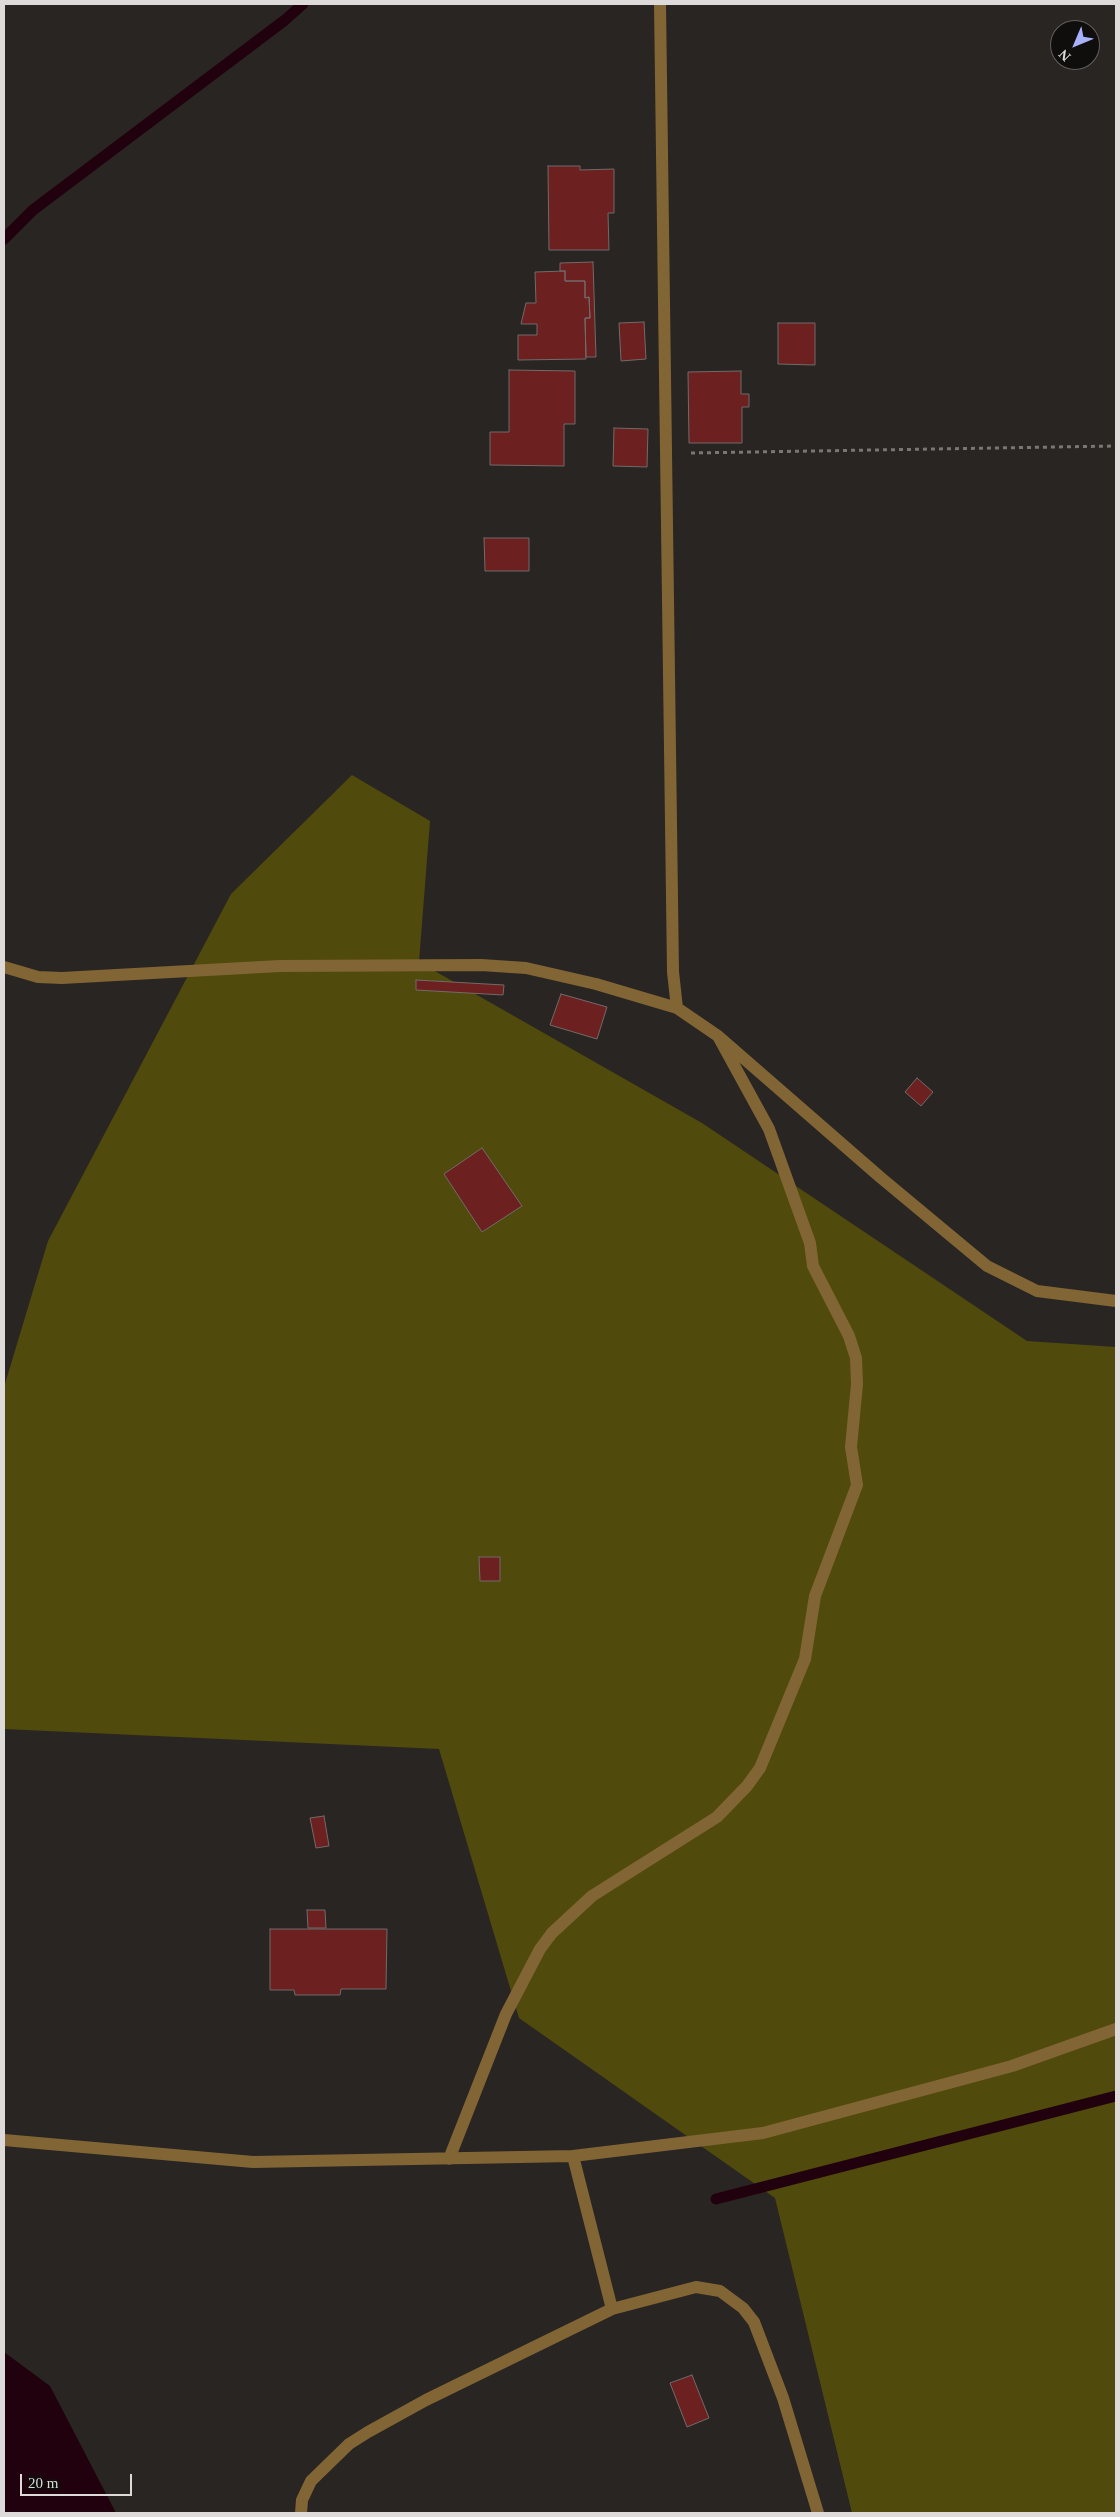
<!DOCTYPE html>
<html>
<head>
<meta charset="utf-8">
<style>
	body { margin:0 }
	#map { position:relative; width:1120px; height:2517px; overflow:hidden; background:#292522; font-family:Georgia,serif }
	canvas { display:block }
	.frame { position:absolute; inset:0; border:5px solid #dddad9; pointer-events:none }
	.north { position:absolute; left:1050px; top:20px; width:50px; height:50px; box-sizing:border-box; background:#100e0d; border:1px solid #62605f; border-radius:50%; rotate:225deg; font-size:14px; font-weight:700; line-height:20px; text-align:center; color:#dddad9 }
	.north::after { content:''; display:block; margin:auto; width:18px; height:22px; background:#a7b1fc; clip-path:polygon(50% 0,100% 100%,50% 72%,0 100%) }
	.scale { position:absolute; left:20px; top:2474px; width:112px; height:22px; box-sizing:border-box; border:2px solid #dddad9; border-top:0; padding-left:6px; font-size:15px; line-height:18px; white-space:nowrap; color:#dddad9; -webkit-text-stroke:4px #100e0d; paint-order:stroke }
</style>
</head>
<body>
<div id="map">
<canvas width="1120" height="2517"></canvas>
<div class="frame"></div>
<div class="north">N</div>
<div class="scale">20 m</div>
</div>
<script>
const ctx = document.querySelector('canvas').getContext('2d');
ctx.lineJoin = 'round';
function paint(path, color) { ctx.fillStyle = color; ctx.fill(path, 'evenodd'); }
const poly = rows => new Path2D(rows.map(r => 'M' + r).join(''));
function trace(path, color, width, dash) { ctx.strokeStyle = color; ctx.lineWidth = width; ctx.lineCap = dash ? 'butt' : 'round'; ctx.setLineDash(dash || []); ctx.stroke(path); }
paint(poly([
	[352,775,430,821,419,962,702,1123,1027,1341,1116,1347,1116,2513,852,2513,775,2198,519,2018,439,1749,4,1729,4,1387,48,1241,231,894]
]), '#504b0c');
paint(poly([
	[4,2352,50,2386,116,2513,4,2513]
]), '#22010e');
trace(poly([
	[4,239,33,210,285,20,303,4],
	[716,2199,1116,2096]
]), '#22010e', 11);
const building = poly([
	[548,166,580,166,580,170,614,169,614,213,608,213,609,250,549,250,548,166],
	[593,262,596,357,586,357,585,318,590,318,589,297,585,298,585,281,565,281,565,271,560,271,560,263,593,262],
	[565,271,565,281,585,281,585,298,589,297,590,318,585,318,586,359,518,360,518,335,537,335,537,324,521,324,526,303,536,303,535,272,565,271],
	[644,322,646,359,621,361,619,323,644,322],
	[778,323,815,323,815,365,778,364,778,323],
	[509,370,575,371,575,424,564,424,564,466,490,465,490,432,509,432,509,370],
	[741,371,741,394,749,394,749,407,742,407,742,443,689,443,688,372,741,371],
	[614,428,648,429,647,467,613,466,614,428],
	[484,538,529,538,529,571,485,571,484,538],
	[416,980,504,985,503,995,416,990,416,980],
	[561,994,607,1007,597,1039,550,1025,561,994],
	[917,1078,933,1092,921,1106,905,1092,917,1078],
	[482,1148,522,1206,482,1232,444,1174,482,1148],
	[479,1557,500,1557,500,1581,480,1581,479,1557],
	[324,1816,329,1846,316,1848,310,1818,324,1816],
	[307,1910,325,1910,326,1928,308,1928,307,1910],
	[270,1929,387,1929,386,1989,341,1989,340,1995,295,1995,294,1990,270,1990,270,1929],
	[692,2375,709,2418,687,2427,670,2383,692,2375]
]);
paint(building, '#6c2120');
trace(building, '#716b6a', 1);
trace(poly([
	[691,453,1116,446]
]), '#7a7674', 3, [4, 4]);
trace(poly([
	[660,4,673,972,677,1008],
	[4,967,38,977,62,978,280,966,481,965,526,968,596,984,677,1008,718,1036,880,1177,987,1266,1037,1291,1116,1301],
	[4,2140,253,2162,573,2156,612,2309],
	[573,2156,763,2133,1012,2066,1116,2029],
	[449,2159,506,2014,540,1949,552,1933,592,1896,717,1817,747,1786,760,1768,805,1659,815,1596,857,1485,851,1447,857,1384,856,1358,849,1336,813,1266,810,1243,769,1129,718,1036],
	[301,2513,302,2500,311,2481,349,2444,368,2432,426,2400,612,2309,696,2287,720,2291,743,2308,754,2322,783,2398,818,2513]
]), '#826535', 12);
</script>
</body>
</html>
